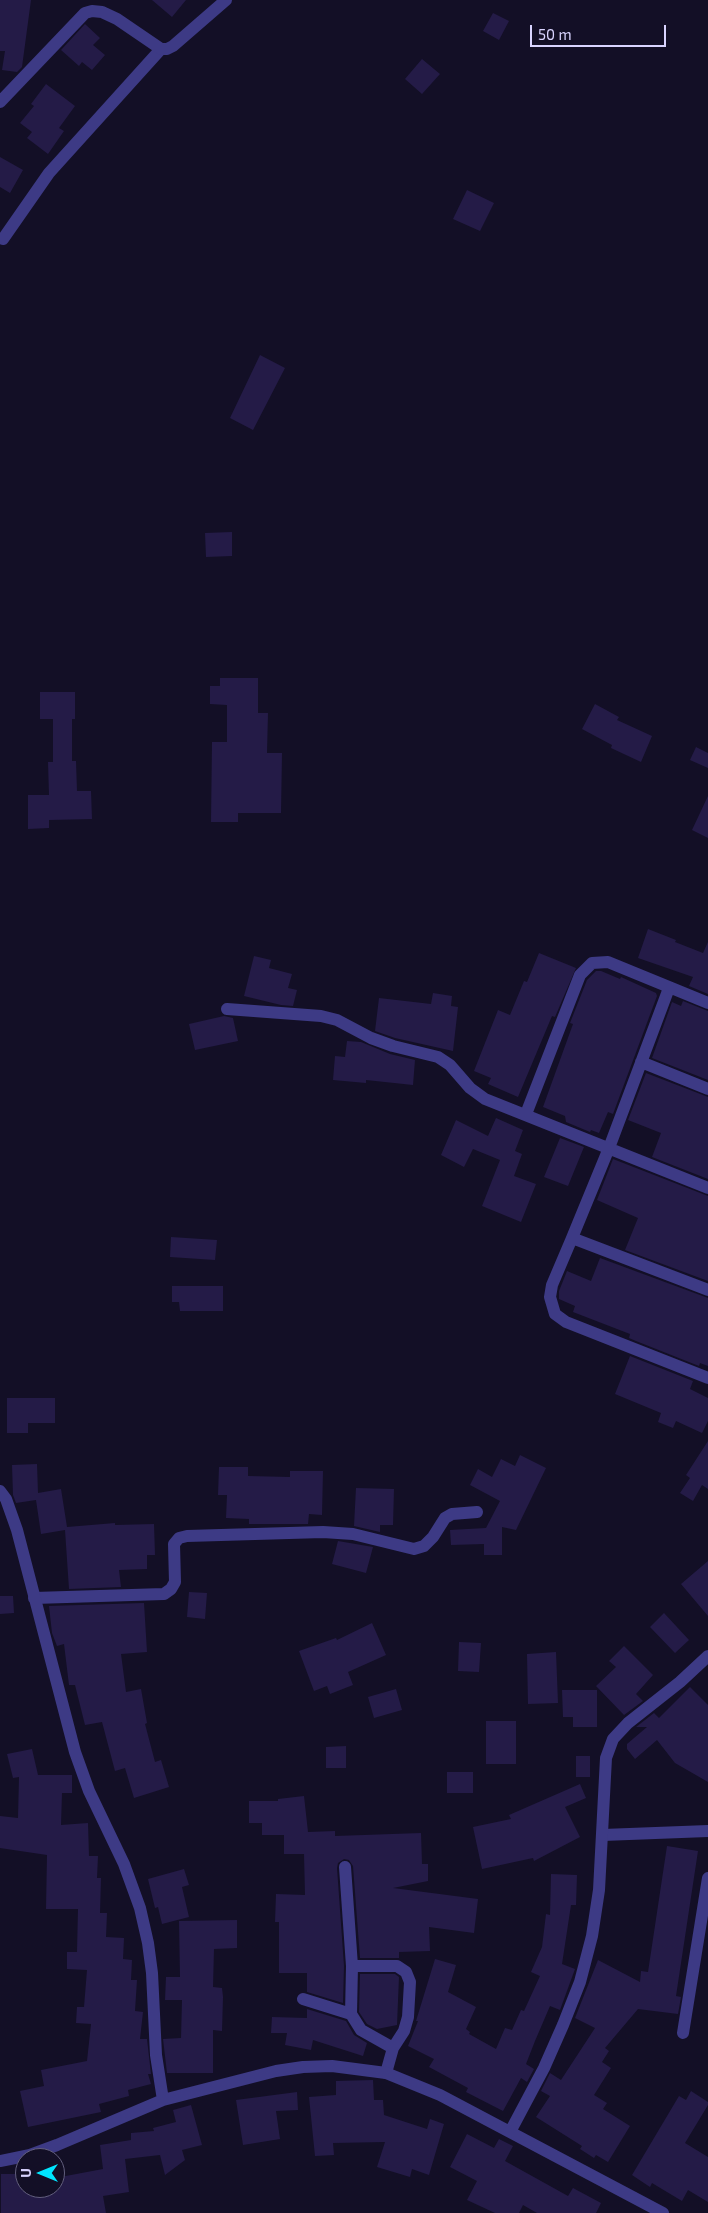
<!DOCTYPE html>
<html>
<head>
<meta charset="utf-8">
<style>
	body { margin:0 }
	#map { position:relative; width:708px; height:2213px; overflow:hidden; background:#130f26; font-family:"Exo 2",sans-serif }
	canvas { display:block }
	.north { position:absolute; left:15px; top:2148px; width:50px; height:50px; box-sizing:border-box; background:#130f26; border:1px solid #625e7d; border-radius:50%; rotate:270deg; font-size:14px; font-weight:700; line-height:20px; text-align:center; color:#d9d4ff }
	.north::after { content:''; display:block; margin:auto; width:18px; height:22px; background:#00e5ff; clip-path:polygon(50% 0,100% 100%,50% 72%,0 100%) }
	.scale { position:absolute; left:530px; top:25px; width:136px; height:22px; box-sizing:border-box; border:2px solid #d9d4ff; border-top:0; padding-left:6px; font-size:15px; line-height:18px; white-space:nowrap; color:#d9d4ff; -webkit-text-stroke:4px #130f26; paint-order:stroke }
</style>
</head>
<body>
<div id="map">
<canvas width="708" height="2213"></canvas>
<div class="north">U</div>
<div class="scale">50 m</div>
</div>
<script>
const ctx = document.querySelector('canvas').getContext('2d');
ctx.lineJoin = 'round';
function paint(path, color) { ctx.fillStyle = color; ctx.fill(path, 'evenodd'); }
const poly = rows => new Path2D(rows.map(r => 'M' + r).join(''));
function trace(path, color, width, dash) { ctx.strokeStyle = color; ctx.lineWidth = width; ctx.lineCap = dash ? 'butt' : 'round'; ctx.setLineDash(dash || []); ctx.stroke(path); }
paint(poly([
	[0,0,31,0,22,67,17,72,2,70,5,51,0,51],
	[152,0,186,0,172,17],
	[493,13,509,21,499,40,483,31],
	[85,24,100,38,93,45,105,55,92,70,82,62,79,66,61,50],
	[422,59,440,74,422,94,405,79],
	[46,84,75,106,59,128,64,131,48,154,27,138,32,132,20,123,34,106,31,104],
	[0,157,23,170,10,193,0,187],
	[467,190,494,203,480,231,453,219],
	[260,355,285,368,253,430,230,418],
	[232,532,232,556,206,557,205,533],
	[220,678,258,678,258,713,268,713,267,753,282,753,281,813,238,813,238,822,211,822,212,742,227,742,227,705,210,704,210,686,220,686],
	[40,692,75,692,75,719,72,719,72,761,76,761,77,791,91,791,92,819,49,820,49,828,28,829,28,795,49,795,48,762,53,762,53,719,40,719],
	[595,704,619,717,617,720,652,736,641,762,611,748,612,745,582,729],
	[696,747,708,753,708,768,690,760],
	[708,796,708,838,692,830],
	[648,929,676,940,675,942,703,953,708,942,708,994,689,986,693,977,638,958],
	[539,953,576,968,555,1017,552,1016,518,1097,488,1084,491,1078,474,1071,498,1010,510,1015,524,981,527,982],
	[254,956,271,960,269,968,292,974,288,988,297,990,293,1006,281,1005,244,996],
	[596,971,601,971,620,979,621,977,656,993,657,996,613,1114,608,1112,599,1133,591,1130,590,1132,566,1122,565,1116,543,1107,573,1024,570,1023,587,980],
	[433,993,452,996,451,1006,458,1007,453,1051,395,1038,375,1031,379,998,431,1004],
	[683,1001,708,1011,708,1080,652,1058,672,1002,681,1006],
	[224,1016,233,1018,238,1041,195,1050,189,1024],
	[347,1041,361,1042,390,1054,415,1060,413,1085,366,1080,366,1083,333,1080,335,1056,345,1057],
	[646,1073,708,1097,708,1179,652,1157,661,1133,628,1120],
	[496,1118,523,1130,515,1151,522,1154,514,1176,536,1184,521,1222,482,1206,500,1160,473,1149,464,1167,441,1155,456,1120,488,1136],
	[560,1138,584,1147,568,1186,544,1177],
	[613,1159,708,1196,708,1281,625,1250,638,1218,597,1200],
	[171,1237,217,1240,215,1260,170,1257],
	[600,1258,708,1298,708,1366,700,1363,699,1366,636,1341,629,1338,630,1334,573,1312,575,1306,559,1299,559,1291,567,1271,591,1281],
	[172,1286,223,1286,223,1311,180,1311,179,1302,172,1302],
	[630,1356,693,1381,690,1389,708,1398,708,1421,702,1433,676,1421,673,1428,658,1422,661,1413,615,1394],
	[7,1398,55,1398,55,1423,28,1423,28,1433,7,1433],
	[708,1441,708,1489,702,1485,693,1501,680,1493,690,1478,686,1475],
	[520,1455,546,1468,516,1530,502,1527,502,1555,484,1555,484,1544,451,1545,450,1530,486,1528,500,1501,470,1485,478,1469,492,1477,501,1459,515,1466],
	[37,1464,38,1493,61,1489,67,1527,115,1523,115,1525,154,1524,155,1555,147,1555,147,1569,119,1570,121,1587,69,1589,65,1530,41,1534,36,1500,16,1503,13,1495,12,1465],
	[219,1467,248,1467,248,1476,290,1477,290,1471,323,1471,322,1515,309,1514,308,1524,249,1524,249,1519,226,1518,227,1495,218,1495],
	[356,1488,394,1489,393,1525,380,1525,380,1532,354,1526],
	[338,1541,373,1547,366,1573,332,1564],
	[708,1561,708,1616,681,1584],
	[189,1592,207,1593,205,1619,187,1617],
	[0,1596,13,1596,14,1613,0,1614],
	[144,1603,147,1652,121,1654,126,1692,141,1689,147,1723,145,1724,155,1762,161,1760,169,1787,134,1798,125,1768,115,1771,102,1722,85,1725,75,1685,69,1685,64,1644,57,1646,52,1633,49,1606],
	[664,1613,689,1640,675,1653,650,1627],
	[372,1623,386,1655,348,1672,353,1685,330,1694,327,1686,314,1691,299,1651,336,1638,337,1640],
	[459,1642,481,1643,479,1672,458,1671],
	[624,1646,653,1675,636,1694,643,1701,624,1715,596,1686,616,1667,609,1661],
	[556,1652,558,1703,528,1704,527,1654],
	[690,1687,708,1705,708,1782,675,1763,657,1740,635,1759,627,1749,627,1744,647,1727,636,1727,654,1713,659,1718],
	[396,1689,402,1710,374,1718,368,1697],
	[562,1690,597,1690,597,1727,573,1727,573,1717,563,1717],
	[486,1721,516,1721,516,1764,486,1764],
	[346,1746,346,1768,326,1768,326,1747],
	[32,1749,38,1775,72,1775,72,1793,62,1793,61,1825,88,1823,89,1856,98,1856,97,1878,101,1878,100,1913,107,1913,106,1937,124,1938,123,1959,132,1960,131,1980,137,1980,135,2011,143,2012,140,2039,147,2039,151,2074,148,2074,151,2084,128,2090,129,2096,99,2104,101,2112,28,2127,20,2091,44,2086,41,2070,87,2061,91,2024,76,2023,77,2007,84,2007,87,1970,67,1969,67,1952,77,1952,78,1909,46,1909,47,1855,0,1848,0,1816,18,1818,19,1777,13,1778,7,1754],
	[576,1756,590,1756,590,1777,576,1777],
	[447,1772,473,1772,473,1793,447,1793],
	[580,1784,586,1798,565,1807,580,1837,534,1861,533,1858,482,1869,473,1827,511,1819,509,1815],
	[304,1796,308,1832,335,1831,335,1836,421,1833,422,1864,428,1864,428,1881,393,1888,478,1899,474,1933,429,1927,430,1951,399,1952,399,1958,360,1958,353,1866,349,1860,344,1859,338,1863,337,1868,344,1966,343,2003,307,1992,307,1973,279,1973,279,1922,275,1922,276,1894,305,1895,304,1854,284,1854,284,1835,262,1835,262,1823,249,1823,249,1801,278,1801,278,1799],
	[667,1846,698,1851,676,1996,681,1997,678,2014,638,2009,605,2048,609,2051,602,2062,611,2068,594,2095,607,2103,603,2109,630,2126,608,2162,596,2155,594,2158,580,2149,582,2146,536,2117,550,2096,541,2091,550,2073,561,2080,595,2028,575,2018,598,1960,640,1982,641,1971,648,1972],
	[184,1869,189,1885,182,1887,189,1917,162,1924,158,1907,155,1908,148,1879],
	[551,1874,577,1875,576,1905,571,1905,562,1964,575,1969,560,2010,550,2006,535,2041,526,2064,534,2069,527,2082,521,2078,503,2111,466,2092,468,2088,429,2067,434,2059,408,2046,418,2021,416,2021,435,1959,456,1965,448,1992,476,2007,466,2029,470,2032,469,2034,496,2049,505,2028,512,2030,521,2010,524,2011,540,1976,531,1972,542,1947,546,1914,550,1915],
	[237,1920,237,1948,214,1949,213,1987,222,1988,223,1997,222,2031,213,2030,213,2073,167,2073,163,2039,181,2038,182,2000,165,2000,166,1977,180,1977,179,1921],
	[360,1974,395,1974,399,1977,397,2025,377,2029,367,2024,359,2012],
	[307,2009,346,2021,354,2035,367,2043,363,2056,313,2040,311,2050,285,2045,287,2033,271,2033,272,2017,307,2018],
	[373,2080,374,2100,383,2100,384,2115,427,2129,430,2119,444,2124,429,2175,412,2169,410,2177,377,2167,385,2142,333,2143,334,2155,315,2156,309,2097,336,2095,336,2081],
	[691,2091,708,2102,708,2105,685,2143,708,2157,708,2202,688,2190,682,2201,652,2183,650,2187,632,2175,679,2096,686,2100],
	[297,2092,298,2110,276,2111,280,2139,243,2145,236,2100],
	[191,2105,202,2145,182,2150,185,2160,165,2175,160,2155,125,2159,129,2192,103,2196,106,2213,1,2213,1,2174,25,2174,25,2188,55,2188,55,2178,103,2169,100,2145,131,2140,131,2133,154,2131,153,2128,176,2122,173,2110],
	[467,2134,494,2148,499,2139,513,2146,505,2161,568,2196,573,2188,601,2203,596,2213,537,2213,523,2205,519,2213,495,2213,467,2200,477,2181,450,2167]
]), '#241b47');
trace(poly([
	[3,239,49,173,161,49],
	[669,988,609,1148,572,1238,708,1290],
	[227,1009,321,1016,337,1020,371,1038,393,1046,438,1057,450,1065,470,1088,485,1099,708,1188],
	[641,1062,708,1089],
	[526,1114,580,975,592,963,608,962,708,1003],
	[572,1238,552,1285,550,1297,555,1314,566,1322,708,1378],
	[34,1598,164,1594,171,1589,175,1582,174,1544,179,1538,187,1536,323,1532,353,1534,414,1549,424,1546,433,1537,445,1518,452,1514,477,1512],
	[603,1835,708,1831],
	[345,1867,352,1966,351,2014,361,2030,393,2048,386,2073],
	[352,1966,397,1966,406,1972,410,1982,408,2017,404,2031,393,2048],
	[303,1999,351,2014],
	[683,2033,708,1878]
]), '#3d3a85', 12);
trace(poly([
	[0,102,85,13,92,11,102,12,117,19,161,49,167,49,173,46,226,0],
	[0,1491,6,1499,17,1530,75,1752,89,1791,124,1864,140,1908,148,1943,152,1973,156,2055,163,2100],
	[510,2132,544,2068,563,2025,580,1982,592,1936,599,1890,606,1758,613,1739,628,1723,680,1682,708,1656],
	[0,2161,30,2155,57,2145,163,2100,276,2071,303,2067,332,2066,386,2073,440,2095,663,2213]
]), '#3d3a85', 12);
</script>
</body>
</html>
